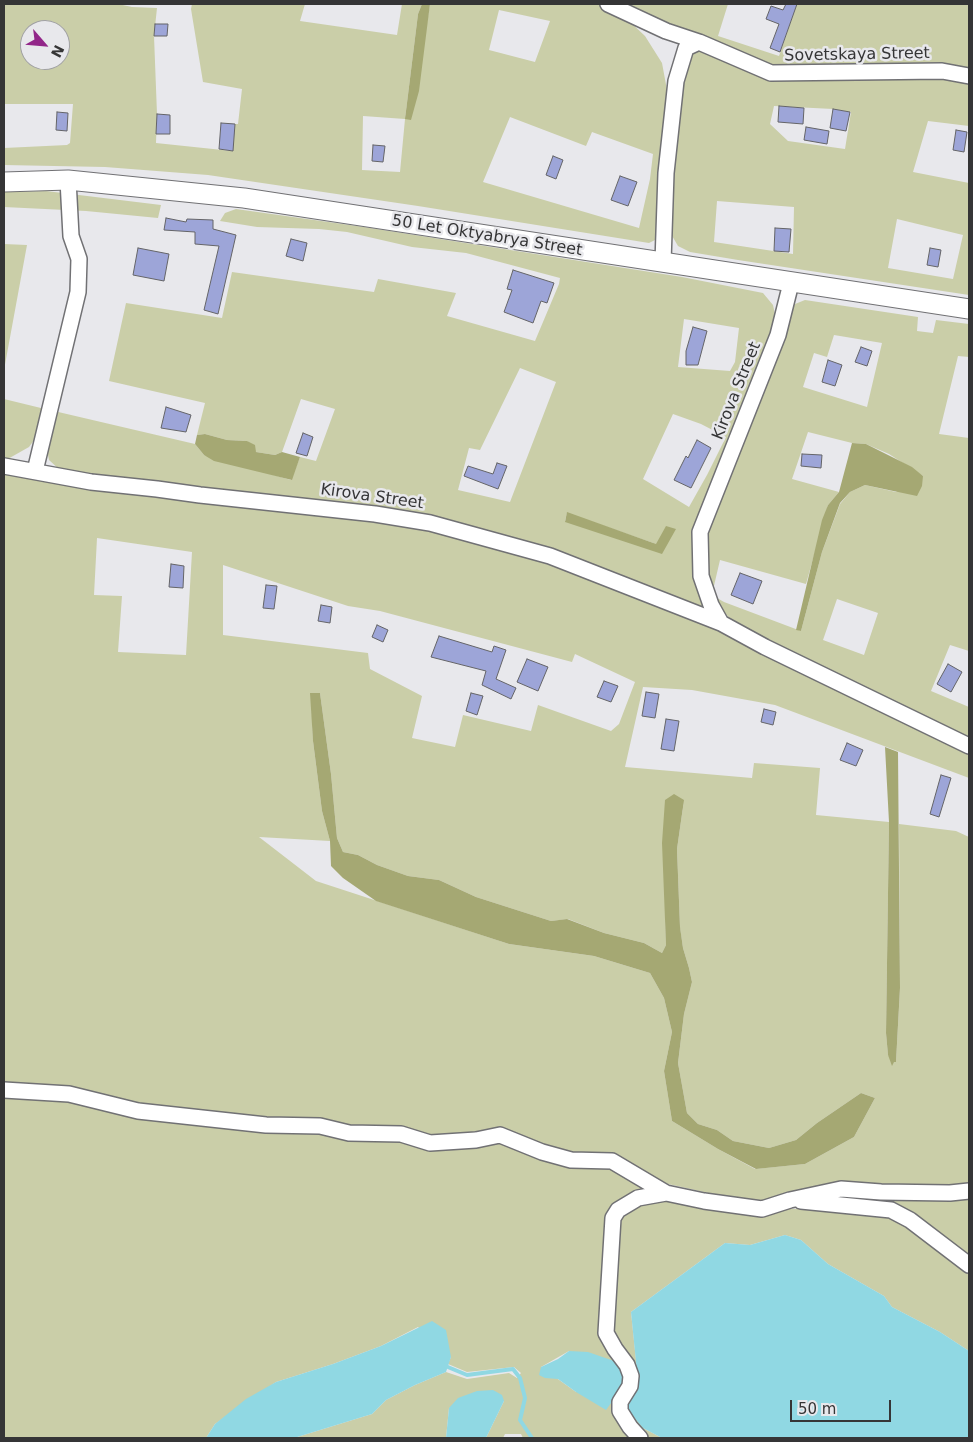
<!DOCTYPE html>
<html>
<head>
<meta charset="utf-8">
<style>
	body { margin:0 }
	#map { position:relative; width:973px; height:1442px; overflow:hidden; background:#e8e8ec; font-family:"DejaVu Sans",sans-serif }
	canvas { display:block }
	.frame { position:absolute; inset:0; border:5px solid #353536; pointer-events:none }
	.north { position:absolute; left:20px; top:20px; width:50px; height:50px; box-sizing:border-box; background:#e8e8ec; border:1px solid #a0a0a3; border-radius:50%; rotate:117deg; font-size:14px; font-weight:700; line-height:20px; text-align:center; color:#353536 }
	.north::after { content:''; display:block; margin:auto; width:18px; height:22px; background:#922689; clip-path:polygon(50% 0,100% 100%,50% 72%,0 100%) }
	.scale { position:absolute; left:790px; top:1400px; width:101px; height:22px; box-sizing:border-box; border:2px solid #353536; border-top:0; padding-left:6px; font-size:15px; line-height:18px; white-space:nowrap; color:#353536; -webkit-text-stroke:4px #e8e8ec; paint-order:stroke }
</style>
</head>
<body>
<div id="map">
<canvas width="973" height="1442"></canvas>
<div class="frame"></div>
<div class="north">N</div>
<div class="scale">50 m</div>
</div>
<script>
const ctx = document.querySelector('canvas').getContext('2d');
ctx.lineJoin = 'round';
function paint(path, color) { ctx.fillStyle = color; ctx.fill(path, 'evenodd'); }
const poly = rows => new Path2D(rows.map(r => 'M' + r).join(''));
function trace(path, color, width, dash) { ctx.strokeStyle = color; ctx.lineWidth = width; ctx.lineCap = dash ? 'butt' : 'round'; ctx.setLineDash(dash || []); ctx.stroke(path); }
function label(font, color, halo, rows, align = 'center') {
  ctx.font = font + ' "DejaVu Sans",sans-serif'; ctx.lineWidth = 5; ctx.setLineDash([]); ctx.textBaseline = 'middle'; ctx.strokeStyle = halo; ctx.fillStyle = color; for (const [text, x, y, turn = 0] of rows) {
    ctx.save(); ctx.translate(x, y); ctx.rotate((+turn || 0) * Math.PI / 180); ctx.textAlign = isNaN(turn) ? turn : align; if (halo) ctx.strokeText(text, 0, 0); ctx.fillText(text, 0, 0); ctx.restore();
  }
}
paint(poly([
	[4,4,118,4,132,7,157,8,154,36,157,114,156,143,232,151,235,124,238,124,242,89,203,82,191,9,192,4,305,4,300,21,397,35,402,4,422,4,418,14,405,119,425,35,430,4,599,4,627,19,645,36,662,63,667,90,657,239,649,243,418,206,208,175,105,167,4,165,4,148,67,145,70,143,73,104,4,104],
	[499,10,550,21,535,62,489,50],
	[30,30,60,30,60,60,30,60],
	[363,116,405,119,400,172,362,170],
	[510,117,586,146,592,132,653,154,650,179,639,228,483,182],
	[621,4,728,4,718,36,779,56,797,4,969,4,969,73,771,70],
	[699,46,771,76,969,78,969,126,928,121,913,172,969,183,969,295,738,260,690,252,678,246,671,234,667,211,685,59],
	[774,106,833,109,851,112,845,149,788,141,770,124],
	[717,201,794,207,793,254,714,242],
	[897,219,963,235,953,279,888,268],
	[46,191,161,205,158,218,86,211,4,207,4,192],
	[236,209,364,227,682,277,763,293,773,305,776,319,749,399,695,532,692,558,696,583,706,608,706,614,529,545,61,471,49,460,47,450,54,411,195,444,204,455,291,480,300,457,316,461,335,409,301,399,282,452,275,455,256,452,247,441,227,440,205,434,197,435,205,403,109,381,126,303,222,318,232,272,374,292,378,279,456,293,447,316,535,341,559,284,560,278,466,253,412,247,347,232,319,229,257,227,220,221,225,213],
	[684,319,739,328,735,362,730,371,678,367],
	[520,368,556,382,510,502,458,490,469,448,480,450],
	[673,414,701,424,726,437,707,475,689,507,643,479],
	[567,513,656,544,565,521],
	[4,244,27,245,4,370],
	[805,300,918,317,917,331,933,333,936,320,969,324,969,357,958,356,939,434,969,438,969,651,950,645,931,691,969,707,969,741,743,630,720,609,705,585,704,531,788,317,795,304],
	[834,335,882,343,867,407,803,387,814,353,827,357],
	[808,432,852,443,866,444,889,454,923,476,896,492,865,485,850,492,840,504,822,552,801,631,724,602,717,598,713,590,720,560,806,584,828,505,839,492,792,479],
	[837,599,878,613,864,655,823,640],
	[4,399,45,409,40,432,29,447,6,460,4,460],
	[4,471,375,519,467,538,547,560,706,621,969,750,969,778,775,705,692,690,643,687,625,767,752,778,754,763,820,768,816,815,889,822,886,1033,888,1055,894,1062,896,1062,900,988,899,824,956,831,969,837,969,1185,947,1190,864,1185,771,1201,739,1200,655,1181,611,1165,647,1189,615,1220,642,1200,669,1201,761,1215,790,1209,822,1208,886,1213,906,1221,969,1270,969,1351,940,1332,892,1307,884,1296,828,1264,801,1240,785,1235,750,1245,725,1243,631,1312,643,1428,662,1438,523,1438,521,1434,505,1434,503,1438,486,1438,504,1401,449,1408,446,1438,294,1438,372,1414,386,1400,415,1385,446,1372,467,1379,509,1373,517,1378,521,1373,514,1367,467,1372,448,1364,451,1357,418,1327,381,1346,333,1364,276,1382,215,1424,206,1438,4,1438],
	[97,538,192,552,186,655,118,652,122,596,94,595],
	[223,565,348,606,380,611,572,662,575,654,635,682,619,724,611,731,538,705,531,731,463,715,455,747,412,738,422,696,370,669,368,653,223,635],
	[311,693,320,693,331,774,337,838,343,852,358,855,377,865,408,876,439,880,476,897,551,921,568,919,604,933,644,943,662,953,666,945,665,900,684,800,677,849,680,928,683,948,689,968,692,982,684,1014,678,1063,687,1113,698,1124,717,1130,733,1141,769,1148,796,1140,817,1123,861,1093,875,1098,854,1137,805,1164,755,1169,718,1149,672,1121,664,1071,672,1032,664,998,650,973,594,956,509,944,316,881,259,837,330,841,322,811,313,741],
	[569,1351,576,1392,541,1367],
	[838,1193,969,1194,969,1262,909,1215,829,1201]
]), '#cacea8');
paint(poly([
	[422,4,430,4,419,91,411,120,405,119,418,14],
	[205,434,227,440,247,441,255,445,256,452,275,455,282,452,300,457,292,480,214,461,204,455,195,444,197,435],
	[852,443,866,444,912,467,923,476,922,486,917,496,865,485,850,492,840,503,822,552,801,631,796,630,822,520,828,505,839,492],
	[567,512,656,544,666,526,676,529,662,554,565,522],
	[310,693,320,693,331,774,337,838,343,852,358,855,377,865,408,876,439,880,476,897,551,921,567,919,604,933,644,943,662,953,666,945,662,843,665,800,674,794,684,800,677,849,680,927,683,948,689,968,692,982,684,1014,678,1063,687,1113,698,1124,717,1130,733,1141,769,1148,796,1140,817,1123,861,1093,875,1098,854,1137,805,1164,756,1169,718,1149,672,1121,664,1071,672,1032,664,998,650,973,594,956,509,944,376,901,343,878,331,866,330,841,322,811,313,741],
	[885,747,898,752,900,988,896,1062,894,1062,892,1066,888,1055,886,1033,889,822]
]), '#a5a873');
paint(poly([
	[785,1235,801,1240,828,1264,884,1296,892,1307,940,1332,969,1351,969,1438,662,1438,643,1428,627,1409,638,1382,631,1312,725,1243,750,1245],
	[432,1321,446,1330,451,1357,446,1372,415,1385,386,1400,372,1414,294,1438,206,1438,215,1424,246,1399,276,1382,333,1364,381,1346],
	[569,1351,588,1352,617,1362,624,1370,624,1385,606,1410,576,1392,558,1379,545,1378,539,1375,541,1367,558,1359],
	[493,1390,502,1395,504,1401,486,1438,446,1438,449,1408,458,1398,477,1391]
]), '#90d8e3');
trace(poly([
	[443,1365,467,1375,513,1369,520,1378,525,1398,520,1420,532,1438]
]), '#90d8e3', 4);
const building = poly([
	[786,4,797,4,780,52,770,48,779,24,766,19,771,6,783,10,786,4],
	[155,24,168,24,167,36,154,36,155,24],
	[779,106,804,108,803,124,778,122,779,106],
	[833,109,850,112,846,131,830,128,833,109],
	[57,112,68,113,67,131,56,130,57,112],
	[157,114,170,115,170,134,156,134,157,114],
	[221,123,235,124,233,151,219,149,221,123],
	[806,127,829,131,827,144,804,140,806,127],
	[956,130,967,132,964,152,953,150,956,130],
	[373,145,385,146,383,162,372,161,373,145],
	[553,156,563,160,556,179,546,175,553,156],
	[620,176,637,182,628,206,611,200,620,176],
	[166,218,186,222,187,219,213,220,213,229,236,235,218,314,204,310,219,246,195,244,195,232,164,230,166,218],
	[775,228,791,229,789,252,774,251,775,228],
	[291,239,307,243,303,261,286,256,291,239],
	[138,248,169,254,164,281,133,275,138,248],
	[930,248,941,250,938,267,927,265,930,248],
	[513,270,554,283,547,303,541,301,533,323,504,312,512,290,507,289,513,270],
	[693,327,707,331,698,365,686,365,686,351,693,327],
	[861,347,872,351,867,366,855,362,861,347],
	[828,360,842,365,835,386,822,382,828,360],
	[166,407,191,415,186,432,161,428,166,407],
	[303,433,313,437,307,456,296,453,303,433],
	[697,440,711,448,691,488,674,480,686,456,688,458,697,440],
	[802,454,822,455,821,468,801,466,802,454],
	[497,463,507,466,498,489,464,476,468,466,493,474,497,463],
	[171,564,184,566,183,588,169,587,171,564],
	[740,573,762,581,753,604,731,595,740,573],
	[266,585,277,586,274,609,263,608,266,585],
	[321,605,332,607,330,623,318,621,321,605],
	[377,625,388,630,383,642,372,637,377,625],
	[439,636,492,652,494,646,506,650,496,679,516,688,511,699,482,685,486,671,431,657,439,636],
	[527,659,548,667,538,691,517,682,527,659],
	[948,664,962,672,951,692,937,684,948,664],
	[604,681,618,686,611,702,597,697,604,681],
	[646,692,659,694,655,718,642,716,646,692],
	[471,693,483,696,477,715,466,711,471,693],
	[764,709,776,712,773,725,761,722,764,709],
	[666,719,679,721,674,751,661,749,666,719],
	[847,743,863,750,856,766,840,760,847,743],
	[941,775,951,778,939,817,930,814,941,775]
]);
paint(building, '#9da5d8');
trace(building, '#646467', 1);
const minor = poly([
	[608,4,666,31,699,42,771,73,942,71,969,76],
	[663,262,666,173,676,81,686,48,699,42],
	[791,283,778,335,700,532,701,576,711,605,721,623,765,647,969,746],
	[4,466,91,482,157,489,200,495,375,514,430,523,550,556,721,623],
	[35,471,78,292,79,259,71,236,68,180],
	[4,1090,69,1094,138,1111,266,1125,320,1126,349,1133,401,1134,430,1143,476,1140,500,1135,542,1152,571,1160,612,1161,666,1193,704,1201,762,1209,790,1200,841,1189,881,1192,950,1193,969,1191],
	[801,1201,891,1210,910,1220,969,1265],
	[640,1438,630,1427,620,1411,620,1402,630,1386,631,1376,627,1365,615,1349,606,1333,613,1218,618,1210,638,1198,666,1193]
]);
const major = poly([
	[4,182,68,180,244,198,969,309]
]);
trace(minor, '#717174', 18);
trace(major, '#717174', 21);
trace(minor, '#fff', 15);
trace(major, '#fff', 19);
label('16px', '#353536', '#e8e8ec', [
	["Sovetskaya Street",857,55,-1],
	["50 Let Oktyabrya Street",487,236,9],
	["Kirova Street",737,391,-68],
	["Kirova Street",372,497,8]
]);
</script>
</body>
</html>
